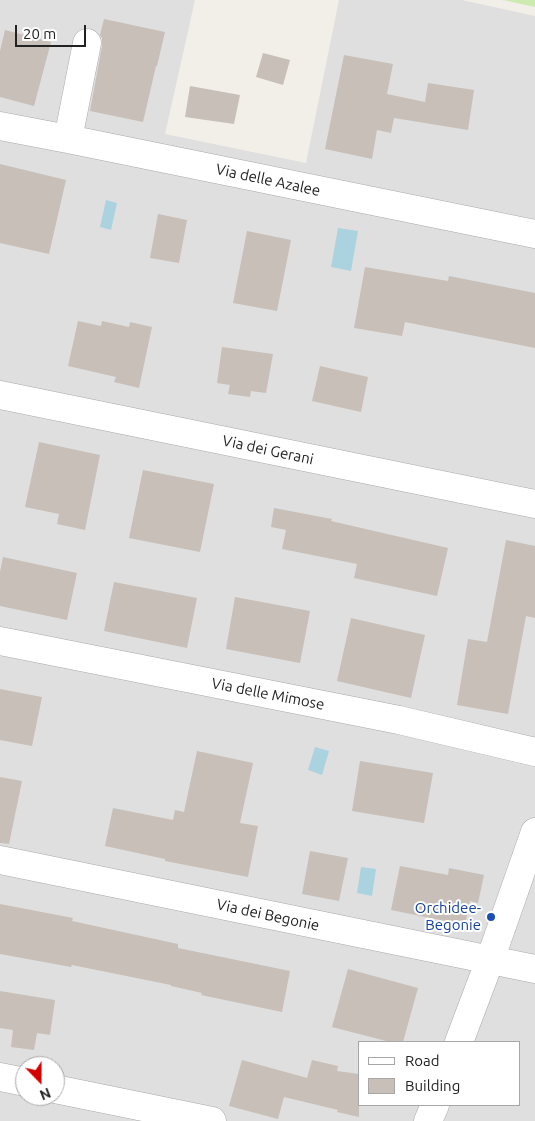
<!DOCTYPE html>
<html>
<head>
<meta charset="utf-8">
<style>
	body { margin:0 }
	#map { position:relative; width:535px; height:1121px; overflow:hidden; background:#f2efe9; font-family:Ubuntu,sans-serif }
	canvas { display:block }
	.legend { position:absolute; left:358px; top:1041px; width:162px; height:65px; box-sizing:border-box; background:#fff; border:1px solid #a7a7a7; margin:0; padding:6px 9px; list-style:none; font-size:15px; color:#222 }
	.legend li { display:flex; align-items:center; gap:10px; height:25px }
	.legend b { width:25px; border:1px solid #a7a7a7 }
	.north { position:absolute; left:15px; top:1056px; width:50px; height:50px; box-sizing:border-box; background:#fff; border:1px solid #a7a7a7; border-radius:50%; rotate:158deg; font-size:14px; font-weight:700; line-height:20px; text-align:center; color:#222 }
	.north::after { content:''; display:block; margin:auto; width:18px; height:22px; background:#d40000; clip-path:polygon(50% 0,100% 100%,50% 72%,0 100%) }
	.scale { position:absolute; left:15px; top:25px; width:71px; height:22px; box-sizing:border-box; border:2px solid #222; border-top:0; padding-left:6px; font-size:15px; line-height:18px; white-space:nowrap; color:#222; -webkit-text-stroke:4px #fff; paint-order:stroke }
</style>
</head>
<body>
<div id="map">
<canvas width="535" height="1121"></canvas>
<ul class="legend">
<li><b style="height:6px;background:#fff"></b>Road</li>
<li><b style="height:14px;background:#c7bfb8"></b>Building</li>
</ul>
<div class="north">N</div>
<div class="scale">20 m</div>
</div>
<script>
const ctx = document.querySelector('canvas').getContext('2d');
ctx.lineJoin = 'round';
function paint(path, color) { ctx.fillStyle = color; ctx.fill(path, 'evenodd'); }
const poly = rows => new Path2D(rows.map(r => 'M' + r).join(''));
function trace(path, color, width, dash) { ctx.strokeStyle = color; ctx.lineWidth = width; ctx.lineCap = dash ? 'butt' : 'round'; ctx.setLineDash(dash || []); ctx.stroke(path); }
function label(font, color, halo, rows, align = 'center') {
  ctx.font = font + ' Ubuntu,sans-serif'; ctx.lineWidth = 4; ctx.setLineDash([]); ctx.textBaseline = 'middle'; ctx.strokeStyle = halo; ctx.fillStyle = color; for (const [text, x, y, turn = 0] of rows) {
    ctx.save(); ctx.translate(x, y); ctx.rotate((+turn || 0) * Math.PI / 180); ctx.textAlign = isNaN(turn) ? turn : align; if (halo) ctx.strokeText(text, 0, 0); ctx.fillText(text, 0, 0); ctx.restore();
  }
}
paint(poly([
	[0,0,195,0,165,134,306,163,339,0,462,0,535,16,535,1121,0,1121],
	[359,1042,519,1042,519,1105,359,1105],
	[25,1066,55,1066,55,1096,25,1096]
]), '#e0dfdf');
paint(poly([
	[503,0,535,0,535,7]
]), '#cdebb0');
paint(poly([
	[106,200,117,203,111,230,100,227],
	[338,228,358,231,351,271,331,267],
	[315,747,329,751,322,775,308,770],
	[361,867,376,869,372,896,357,893]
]), '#aad3df');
paint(poly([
	[104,19,165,32,157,66,156,66,143,122,90,111,102,46,102,38,100,35],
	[5,30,51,42,34,106,0,97,0,51],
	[263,53,290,60,283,85,256,77],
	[344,55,393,64,387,94,425,102,428,83,474,90,468,130,394,118,391,133,377,130,372,159,325,149],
	[190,86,240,95,234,124,185,117],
	[0,164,66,180,49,254,0,243],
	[158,214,187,220,179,263,150,258],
	[247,231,291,240,277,311,233,303],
	[365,267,448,281,449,276,535,293,535,348,405,322,402,336,354,328],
	[78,321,101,326,102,321,129,327,130,322,152,327,139,388,114,382,116,377,68,366],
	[222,347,273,354,266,393,251,391,250,397,228,394,230,385,217,383],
	[320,366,368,377,361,412,312,401],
	[39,442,100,455,85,530,57,524,59,514,25,507],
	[143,470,214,484,200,552,129,538],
	[274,508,332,519,331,521,448,548,437,596,354,578,357,564,282,549,286,530,271,527],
	[506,540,535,546,535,618,526,616,508,714,457,705,468,639,487,642],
	[3,557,77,573,67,620,0,606,0,572],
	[114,582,197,598,187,648,104,631],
	[235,597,310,611,300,663,226,649],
	[351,618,425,635,411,698,337,681],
	[0,689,42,697,32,746,0,740],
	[197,751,253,763,240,823,258,826,248,877,165,861,165,859,105,846,113,808,173,820,175,810,184,812],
	[360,761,433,773,424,823,352,811],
	[0,777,22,781,9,844,0,843],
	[310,851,348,858,339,901,302,894],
	[400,866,448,875,449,868,484,875,478,903,470,901,465,925,391,910],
	[0,904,73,918,72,921,178,944,178,948,290,971,282,1012,201,995,202,993,171,986,171,985,72,965,71,967,0,954],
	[348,969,418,988,403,1042,390,1042,332,1027],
	[0,991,55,1000,50,1035,37,1033,34,1050,11,1047,13,1030,0,1028],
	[242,1060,307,1078,312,1060,338,1066,337,1071,359,1074,359,1117,337,1112,338,1110,284,1097,278,1119,229,1106]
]), '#c7bfb8');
const minor = poly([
	[0,126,68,139,535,234],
	[68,139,87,43],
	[0,395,535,504],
	[0,641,399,720,535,752],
	[0,860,535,969],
	[459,1042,490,960,535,832],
	[0,1077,25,1082],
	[55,1089,212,1121],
	[428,1121,435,1105]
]);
trace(minor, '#a9a9a9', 29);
trace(minor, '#fff', 28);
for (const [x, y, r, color] of [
	[491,917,5,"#1a4fb4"]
]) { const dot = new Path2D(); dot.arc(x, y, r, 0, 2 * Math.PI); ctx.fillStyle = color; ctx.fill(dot); trace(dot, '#fff', 2); }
label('15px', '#222', '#fff', [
	["Via delle Azalee",268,180,12],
	["Via dei Gerani",268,450,12],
	["Via delle Mimose",268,694,11],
	["Via dei Begonie",268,915,12]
]);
label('15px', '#164399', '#fff', [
	["Orchidee-",481,908],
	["Begonie",481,925]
], 'right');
</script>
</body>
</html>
